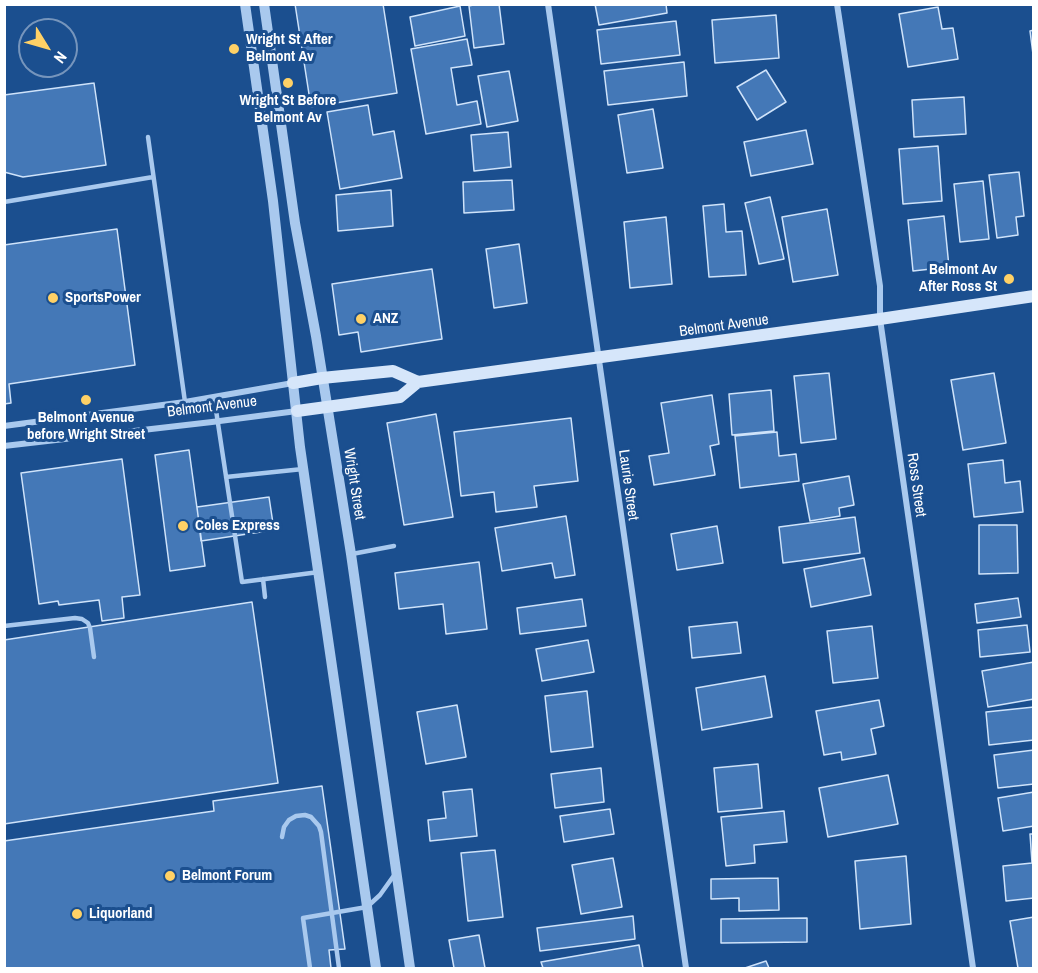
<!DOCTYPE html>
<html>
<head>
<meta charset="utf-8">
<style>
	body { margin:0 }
	#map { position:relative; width:1038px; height:973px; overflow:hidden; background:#1b4f8f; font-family:"Archivo Narrow",sans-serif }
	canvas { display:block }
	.frame { position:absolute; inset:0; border:6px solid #fff; pointer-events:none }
	.north { position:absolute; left:18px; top:18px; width:60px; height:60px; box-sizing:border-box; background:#1b4f8f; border:2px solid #7695bc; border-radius:50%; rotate:127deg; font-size:16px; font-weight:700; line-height:24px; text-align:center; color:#fff }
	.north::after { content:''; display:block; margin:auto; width:21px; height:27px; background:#ffd166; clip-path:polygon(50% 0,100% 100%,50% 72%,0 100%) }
</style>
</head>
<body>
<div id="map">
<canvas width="1038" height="973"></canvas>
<div class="frame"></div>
<div class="north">N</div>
</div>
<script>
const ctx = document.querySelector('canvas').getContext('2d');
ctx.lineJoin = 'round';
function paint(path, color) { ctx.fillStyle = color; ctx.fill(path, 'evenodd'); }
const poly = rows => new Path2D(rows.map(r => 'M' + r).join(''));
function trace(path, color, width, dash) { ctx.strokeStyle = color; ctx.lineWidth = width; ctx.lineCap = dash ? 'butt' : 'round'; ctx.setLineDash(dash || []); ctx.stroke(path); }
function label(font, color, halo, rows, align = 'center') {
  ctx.font = font + ' "Archivo Narrow",sans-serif'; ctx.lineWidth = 6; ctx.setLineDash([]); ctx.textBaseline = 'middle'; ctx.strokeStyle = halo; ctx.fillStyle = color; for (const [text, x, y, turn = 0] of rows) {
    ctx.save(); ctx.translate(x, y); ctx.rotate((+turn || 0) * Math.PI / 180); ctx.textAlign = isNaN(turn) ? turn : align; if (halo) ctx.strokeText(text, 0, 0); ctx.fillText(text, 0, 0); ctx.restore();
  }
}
const building = poly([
	[295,4,383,4,397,93,311,107,295,4],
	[477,4,499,4,504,44,474,48,469,6,477,4],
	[595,4,666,4,667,13,599,25,595,4],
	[460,6,465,36,415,46,410,17,460,6],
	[938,7,942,29,953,28,958,59,908,67,899,14,938,7],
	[776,15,779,58,715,63,712,20,776,15],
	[676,21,680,55,601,64,597,30,676,21],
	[1034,30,1034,62,1030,31,1034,30],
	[467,39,472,65,451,68,457,105,477,101,481,124,426,134,411,49,467,39],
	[684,62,687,96,608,105,604,71,684,62],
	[766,70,786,102,757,120,737,87,766,70],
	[509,71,518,121,487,127,478,76,509,71],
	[94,83,106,165,23,177,4,172,4,95,94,83],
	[964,97,966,134,914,137,912,100,964,97],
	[368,105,373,135,394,131,402,178,340,189,327,112,368,105],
	[653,109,663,168,627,173,618,115,653,109],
	[806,130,813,164,751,176,744,142,806,130],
	[508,132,511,167,474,171,471,135,508,132],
	[938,146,942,201,903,204,899,149,938,146],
	[1019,172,1024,216,1016,217,1018,235,997,238,989,175,1019,172],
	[512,180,514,210,464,213,463,182,512,180],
	[983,181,989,239,960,242,954,184,983,181],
	[391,190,393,226,338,231,336,195,391,190],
	[770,197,784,259,759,264,745,203,770,197],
	[724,204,726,232,742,231,746,275,709,277,703,206,724,204],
	[827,209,838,275,793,282,782,217,827,209],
	[944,216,949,267,913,271,908,220,944,216],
	[666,217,672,284,630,288,624,222,666,217],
	[117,229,135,365,9,384,11,403,4,404,4,245,117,229],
	[519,244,527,303,494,308,486,249,519,244],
	[432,269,442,339,361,352,358,332,339,335,332,284,432,269],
	[829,373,836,439,801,443,794,376,829,373],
	[994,373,1006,443,963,450,951,380,994,373],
	[771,390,774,431,732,435,729,394,771,390],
	[712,395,719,444,710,446,715,475,654,485,649,456,669,453,661,403,712,395],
	[436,414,453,517,404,525,387,423,436,414],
	[571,418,578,481,534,486,537,507,496,512,494,492,461,496,454,432,571,418],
	[777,432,779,456,796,454,799,481,740,488,735,436,777,432],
	[189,450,205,566,170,571,155,455,189,450],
	[122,459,140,595,122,597,124,618,102,621,99,600,59,605,58,601,39,604,21,473,122,459],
	[1003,460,1005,483,1020,481,1023,512,974,517,968,464,1003,460],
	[849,476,854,505,839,508,840,516,810,521,803,484,849,476],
	[269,497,274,530,201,541,197,507,269,497],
	[566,516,575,575,555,578,552,563,502,571,495,528,566,516],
	[855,517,860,553,783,563,779,527,855,517],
	[979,525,1017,525,1018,573,979,574,979,525],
	[717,526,723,563,677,570,671,534,717,526],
	[864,558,871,595,811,607,804,569,864,558],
	[479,562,487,629,446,634,443,604,399,609,395,573,479,562],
	[1018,598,1021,617,977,623,975,604,1018,598],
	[582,599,586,626,520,634,517,608,582,599],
	[252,602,278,783,4,824,4,640,252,602],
	[737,622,741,653,692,658,689,627,737,622],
	[1027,625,1030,652,980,657,978,630,1027,625],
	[872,626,878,678,833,683,827,631,872,626],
	[588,640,594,672,542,681,536,649,588,640],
	[1034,662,1034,699,988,707,982,671,1034,662],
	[765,676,772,717,702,730,696,688,765,676],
	[587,691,593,747,551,752,545,696,587,691],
	[879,700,884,726,871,729,876,754,842,760,841,752,824,755,816,711,879,700],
	[457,705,466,757,426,764,417,712,457,705],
	[1034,707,1034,740,989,745,986,712,1034,707],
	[1034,750,1034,784,998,788,994,755,1034,750],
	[758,764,762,808,718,812,714,768,758,764],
	[601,768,604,802,555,808,551,774,601,768],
	[888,775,898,824,828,837,819,788,888,775],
	[322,786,345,949,329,950,331,968,4,968,4,841,214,811,213,801,322,786],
	[472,789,477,836,430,841,428,820,446,818,443,792,472,789],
	[1034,792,1034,826,1003,831,998,798,1034,792],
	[610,809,614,834,564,842,560,816,610,809],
	[784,811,787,842,754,845,755,863,726,866,721,817,784,811],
	[1030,834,1034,834,1034,898,1006,901,1003,866,1032,863,1030,834],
	[495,850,503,917,468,921,461,853,495,850],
	[906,856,911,924,860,929,855,861,906,856],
	[613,858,622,907,581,914,572,865,613,858],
	[778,878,779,910,739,911,739,898,711,899,711,879,778,878],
	[633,916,635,939,540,951,537,928,633,916],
	[1034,917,1034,968,1018,968,1010,921,1034,917],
	[807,918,807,942,721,943,721,919,807,918],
	[479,935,485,968,454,968,449,940,479,935],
	[639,945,643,968,543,968,541,962,639,945],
	[766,961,769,968,745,968,766,961]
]);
paint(building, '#4478b7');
trace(building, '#cfe3fa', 1.5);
trace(poly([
	[148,137,185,402],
	[4,202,153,177],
	[214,397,242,582,319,572],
	[226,477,303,469],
	[352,554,394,546],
	[263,579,265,597],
	[4,626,75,618,82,619,88,623,90,628,94,657],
	[282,837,284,827,289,820,296,816,305,815,311,817,319,826,321,832,339,968],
	[310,968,303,918,367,907,380,895,395,874]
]), '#a9c9ee', 4.5);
trace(poly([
	[548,4,686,968],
	[837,4,880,286,880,319,973,968],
	[4,426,185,402,293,383],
	[4,446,212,422,297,411]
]), '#a9c9ee', 6);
trace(poly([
	[245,4,273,201,300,447,376,968],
	[264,4,295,223,316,336,351,554,410,968]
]), '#a9c9ee', 10);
trace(poly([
	[293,383,322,378,393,371,418,382],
	[297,411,400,397,418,382,880,319,1034,296]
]), '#d6e6fa', 12);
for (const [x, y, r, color] of [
	[234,49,6,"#ffd166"],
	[288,83,6,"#ffd166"],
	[1009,279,6,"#ffd166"],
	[53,298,6,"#ffd166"],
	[361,319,6,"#ffd166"],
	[86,400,6,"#ffd166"],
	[183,526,6,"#ffd166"],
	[170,876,6,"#ffd166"],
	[77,914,6,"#ffd166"]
]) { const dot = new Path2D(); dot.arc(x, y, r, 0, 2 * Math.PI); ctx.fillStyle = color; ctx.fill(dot); trace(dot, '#1b4f8f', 2); }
label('bold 15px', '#fff', '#1b4f8f', [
	["Wright St After",246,40],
	["Belmont Av",246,57],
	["Wright St Before",288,101,"center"],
	["Belmont Av",288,118,"center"],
	["Belmont Av",997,270,"right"],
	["After Ross St",997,287,"right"],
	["SportsPower",65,298],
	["ANZ",373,319],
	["Belmont Avenue",86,418,"center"],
	["before Wright Street",86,435,"center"],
	["Coles Express",195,526],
	["Belmont Forum",182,876],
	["Liquorland",89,914]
], 'left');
label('15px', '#fff', '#1b4f8f', [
	["Belmont Avenue",724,326,-8],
	["Belmont Avenue",212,407,-7],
	["Wright Street",354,484,81],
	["Laurie Street",628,485,82],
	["Ross Street",916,485,82]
]);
</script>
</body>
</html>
